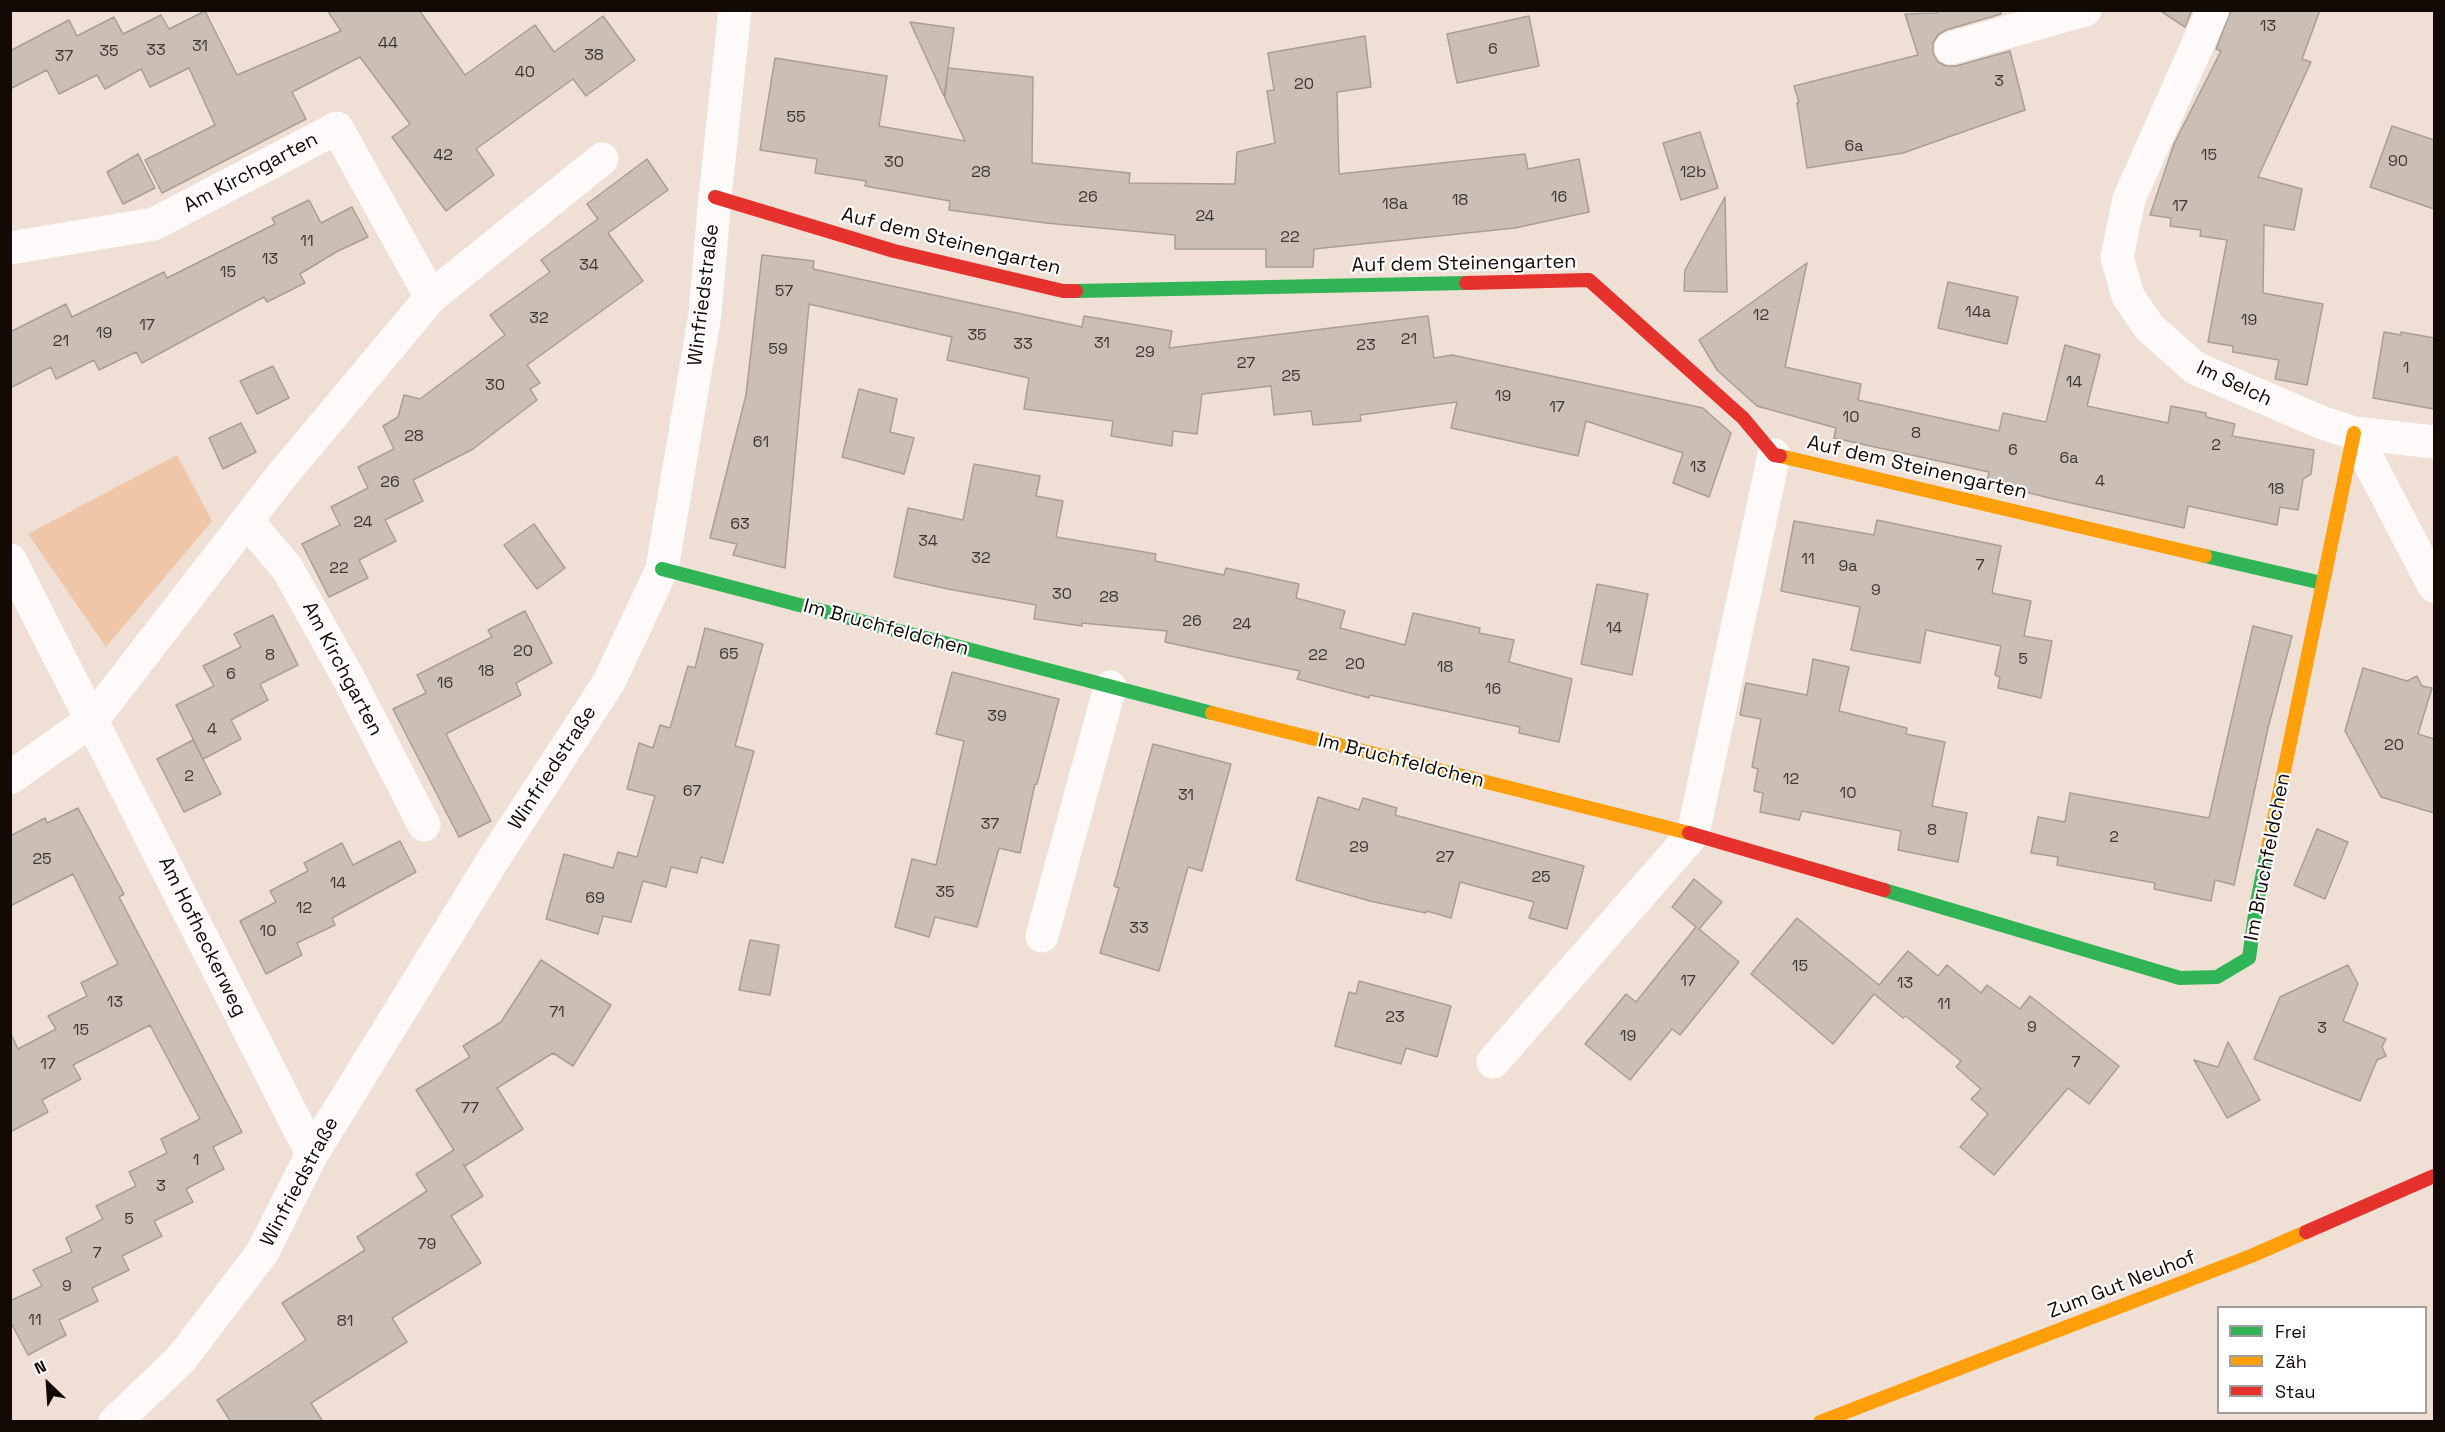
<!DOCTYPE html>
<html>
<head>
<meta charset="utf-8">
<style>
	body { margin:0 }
	#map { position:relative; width:2445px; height:1432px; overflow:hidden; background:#efdfd4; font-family:"Space Grotesk",sans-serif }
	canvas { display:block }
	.frame { position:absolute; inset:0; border:12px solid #130a05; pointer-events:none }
	.legend { position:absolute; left:2217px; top:1306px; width:210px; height:108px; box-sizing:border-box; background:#fff; border:2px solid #a19d9b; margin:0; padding:8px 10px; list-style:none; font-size:18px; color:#130a05 }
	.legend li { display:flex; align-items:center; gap:12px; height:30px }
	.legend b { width:30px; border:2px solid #a19d9b }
	.north { position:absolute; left:18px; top:1354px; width:60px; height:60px; -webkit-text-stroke:4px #fff; paint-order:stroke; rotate:335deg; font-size:16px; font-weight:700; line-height:24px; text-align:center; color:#130a05 }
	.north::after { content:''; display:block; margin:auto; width:21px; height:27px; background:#130a05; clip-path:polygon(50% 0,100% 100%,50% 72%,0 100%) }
</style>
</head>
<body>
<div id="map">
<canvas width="2445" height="1432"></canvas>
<div class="frame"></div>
<ul class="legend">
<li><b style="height:8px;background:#30b455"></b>Frei</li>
<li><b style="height:8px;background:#ff9f0a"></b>Zäh</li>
<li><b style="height:8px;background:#e5322d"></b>Stau</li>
</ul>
<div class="north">N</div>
</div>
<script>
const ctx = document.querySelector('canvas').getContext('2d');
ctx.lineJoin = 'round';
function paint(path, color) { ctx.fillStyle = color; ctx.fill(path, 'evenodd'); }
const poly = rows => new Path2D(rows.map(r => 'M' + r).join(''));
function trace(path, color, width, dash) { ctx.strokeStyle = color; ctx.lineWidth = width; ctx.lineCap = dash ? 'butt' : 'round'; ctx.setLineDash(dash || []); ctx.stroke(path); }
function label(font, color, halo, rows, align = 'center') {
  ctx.font = font + ' "Space Grotesk",sans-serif'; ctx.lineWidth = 4.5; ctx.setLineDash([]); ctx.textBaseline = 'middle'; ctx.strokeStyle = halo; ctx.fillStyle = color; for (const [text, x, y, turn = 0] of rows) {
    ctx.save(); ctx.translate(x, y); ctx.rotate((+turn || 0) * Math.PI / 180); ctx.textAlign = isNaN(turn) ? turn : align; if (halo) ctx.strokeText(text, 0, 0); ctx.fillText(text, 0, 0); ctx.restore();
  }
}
paint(poly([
	[177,455,212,521,106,647,28,534]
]), '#efc6a7');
const building = poly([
	[327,10,419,10,465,75,535,25,554,52,603,16,635,60,586,96,573,79,476,149,494,175,446,211,392,137,410,124,360,57,292,92,306,119,162,193,145,160,215,125,189,68,150,87,141,69,105,89,97,75,59,94,47,70,10,89,10,51,69,20,77,36,114,17,123,34,161,15,169,29,205,11,237,75,341,31,327,10],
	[1936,10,2000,10,2001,14,1946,30,1938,35,1933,43,1933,53,1938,62,1946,66,1956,66,2010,51,2025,110,1903,153,1807,168,1797,103,1799,102,1794,86,1918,55,1905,14,1937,13,1936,10],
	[2159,10,2192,10,2185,27,2159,10],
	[2231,10,2320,10,2302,59,2311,62,2258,177,2302,189,2294,230,2264,225,2263,293,2323,304,2307,385,2275,379,2279,360,2233,352,2233,346,2208,342,2227,240,2200,236,2201,230,2170,226,2171,218,2150,215,2174,144,2221,51,2216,49,2231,10],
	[1529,16,1539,66,1457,83,1447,34,1529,16],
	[910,22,954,28,944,96,910,22],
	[1365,36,1371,87,1337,92,1339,174,1525,154,1528,169,1579,159,1589,212,1515,228,1314,249,1313,267,1266,267,1266,249,1175,249,1175,235,1046,223,949,210,950,201,865,186,866,181,815,173,817,159,760,150,775,58,887,76,879,126,965,141,945,98,948,68,1033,77,1032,163,1130,173,1129,183,1235,184,1237,152,1275,143,1267,91,1274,90,1268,53,1365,36],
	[2392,126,2434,140,2434,209,2370,187,2392,126],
	[1700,132,1718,188,1681,200,1663,143,1700,132],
	[138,154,155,188,123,204,107,172,138,154],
	[647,159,668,190,608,233,643,281,527,365,540,383,530,389,537,400,473,449,413,480,423,501,385,520,396,541,359,560,368,578,329,597,302,544,340,525,331,507,368,488,358,467,394,449,383,426,398,417,404,395,420,399,505,335,490,315,550,272,541,260,598,219,587,204,647,159],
	[1725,197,1727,292,1684,291,1685,270,1725,197],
	[309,200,321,223,352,207,368,237,336,252,300,274,305,283,267,302,264,297,142,363,136,352,99,370,94,360,56,379,51,367,10,388,10,332,66,304,72,317,164,272,167,278,275,224,272,218,309,200],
	[762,255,814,261,813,269,1082,327,1084,316,1172,331,1169,348,1428,316,1434,358,1452,355,1703,408,1731,433,1709,497,1673,483,1683,453,1586,421,1578,456,1451,428,1457,402,1360,415,1361,421,1313,425,1311,411,1274,415,1271,386,1202,394,1197,434,1173,431,1172,446,1111,436,1113,421,1024,409,1029,378,947,360,952,337,809,304,785,568,733,555,737,544,710,538,746,395,762,255],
	[1807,263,1785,367,1861,384,1858,400,1999,431,2003,413,2046,422,2065,345,2100,355,2087,406,2168,423,2171,406,2206,413,2206,417,2235,424,2232,436,2314,450,2311,474,2303,479,2298,510,2280,507,2277,525,2188,506,2184,528,2049,498,1987,482,1989,472,1834,438,1836,428,1757,406,1717,370,1699,340,1807,263],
	[1948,282,2018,297,2007,344,1938,328,1948,282],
	[2384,332,2401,335,2401,332,2434,338,2434,409,2373,398,2384,332],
	[273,366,289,398,257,414,240,381,273,366],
	[859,389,897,399,890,432,914,438,904,474,842,457,859,389],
	[241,423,256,452,223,469,209,438,241,423],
	[974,464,1040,476,1036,496,1063,501,1056,537,1156,554,1155,561,1224,575,1226,568,1299,584,1296,598,1345,611,1340,628,1405,645,1413,613,1480,628,1479,633,1514,640,1509,662,1572,679,1559,742,1519,733,1520,727,1370,695,1369,698,1297,679,1300,671,1165,642,1167,631,1082,623,1082,626,1034,619,1036,605,948,589,894,577,908,508,963,520,974,464],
	[1877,520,2001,546,1992,593,2031,601,2024,636,2052,641,2041,698,1998,688,2000,677,1995,675,2001,646,1926,630,1920,663,1851,650,1860,607,1781,591,1794,521,1874,535,1877,520],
	[534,524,565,568,537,589,504,545,534,524],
	[1597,584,1648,594,1632,675,1581,664,1597,584],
	[525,611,552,663,516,683,521,695,446,734,491,821,459,837,393,709,426,693,417,675,492,637,488,630,525,611],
	[273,615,298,665,260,684,268,700,231,720,241,739,203,759,176,705,214,686,203,666,241,647,234,634,273,615],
	[2253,626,2292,636,2268,728,2234,885,2215,880,2211,901,2154,889,2155,883,2057,865,2058,857,2031,853,2038,817,2065,822,2070,793,2209,818,2253,626],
	[705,628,763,644,735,746,754,751,723,863,701,857,697,873,671,867,666,887,643,881,631,922,603,916,598,934,546,919,564,854,613,868,618,852,637,857,655,796,627,789,639,743,653,748,660,725,670,728,688,666,695,668,705,628],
	[1813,659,1849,667,1839,711,1907,728,1906,734,1945,742,1932,806,1967,813,1958,862,1898,850,1901,831,1802,811,1799,820,1760,812,1763,793,1754,791,1758,769,1752,767,1761,719,1740,715,1746,683,1807,695,1813,659],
	[2363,668,2407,681,2417,676,2422,686,2432,688,2418,734,2434,739,2434,813,2381,797,2345,731,2363,668],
	[952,672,1059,699,1037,784,1035,784,1020,853,999,848,977,927,935,917,929,937,895,927,912,859,936,865,964,741,936,734,952,672],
	[193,740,221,794,184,812,157,759,193,740],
	[1153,744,1231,764,1202,871,1188,867,1159,971,1100,953,1119,888,1114,886,1153,744],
	[1318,797,1359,810,1363,798,1397,808,1395,815,1584,866,1567,929,1529,918,1534,902,1460,882,1451,918,1427,911,1426,913,1370,901,1296,880,1318,797],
	[78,808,124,894,119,897,242,1132,213,1147,224,1169,186,1189,193,1202,154,1221,162,1236,122,1256,129,1270,92,1288,98,1301,59,1320,66,1335,28,1355,10,1321,10,1301,42,1286,33,1270,72,1252,66,1238,103,1219,96,1206,136,1186,129,1172,167,1153,161,1139,200,1119,150,1025,73,1065,81,1079,42,1100,48,1112,10,1132,10,1032,18,1049,56,1029,48,1016,87,996,81,983,118,964,73,874,10,906,10,836,45,818,47,823,78,808],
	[2317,829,2348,842,2325,899,2294,885,2317,829],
	[400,841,416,872,332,918,335,925,297,943,302,955,266,974,240,921,276,902,270,891,308,871,304,863,342,843,353,865,400,841],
	[1694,879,1722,902,1699,929,1739,962,1680,1035,1672,1029,1630,1080,1585,1044,1626,994,1636,1002,1696,927,1672,907,1694,879],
	[1797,918,1879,985,1908,951,1938,976,1947,965,1981,993,1987,985,2020,1009,2030,996,2119,1066,2089,1104,2068,1088,1994,1175,1960,1147,1988,1114,1971,1099,1981,1089,1956,1067,1961,1061,1906,1016,1903,1018,1874,994,1833,1044,1751,974,1797,918],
	[750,940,779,945,770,995,739,990,750,940],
	[541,960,611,1005,573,1066,553,1053,497,1088,523,1129,465,1166,463,1164,483,1196,451,1216,481,1263,392,1318,407,1342,311,1403,323,1422,231,1422,217,1400,306,1340,282,1303,365,1250,357,1237,427,1191,416,1174,454,1150,416,1090,470,1057,463,1046,501,1022,541,960],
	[2348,965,2358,984,2343,1021,2386,1039,2382,1047,2386,1056,2377,1060,2360,1101,2254,1059,2280,997,2348,965],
	[1359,981,1451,1006,1437,1057,1406,1048,1401,1064,1335,1046,1349,992,1356,994,1359,981],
	[2228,1042,2260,1100,2227,1118,2194,1060,2218,1067,2228,1042]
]);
paint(building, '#cabeb5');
trace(building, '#a99e95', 1.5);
trace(poly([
	[2213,10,2129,199,2117,257,2128,296,2149,327,2195,368,2323,423,2354,433,2434,442],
	[1951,48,2085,10],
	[10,248,154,224,337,128,431,297],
	[2354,433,2434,586],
	[248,522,287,568,349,679,424,825],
	[10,560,312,1154],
	[10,778,93,719,279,479,431,297,602,159],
	[1042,936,1110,687],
	[1493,1062,1693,834,1774,455],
	[115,1422,181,1359,262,1253,312,1154,493,860,609,682,662,569,705,314,715,197,735,10]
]), '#fdfaf9', 33);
trace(poly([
	[1076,291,1466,283],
	[2205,556,2322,583],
	[662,569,1212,713],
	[1884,890,2180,978,2217,977,2249,958,2256,907,2268,848]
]), '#30b455', 14);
trace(poly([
	[1780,456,2205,556],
	[1212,713,1689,833],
	[2268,848,2354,433],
	[1820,1422,2251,1256,2306,1232]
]), '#ff9f0a', 14);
trace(poly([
	[715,197,894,251,1063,291,1076,291],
	[1466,283,1589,280,1743,418,1774,455,1780,456],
	[1689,833,1884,890],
	[2306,1232,2434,1176]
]), '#e5322d', 14);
label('16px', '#413731', null, [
	["13",2268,27],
	["44",388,44],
	["31",200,47],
	["6",1493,50],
	["33",156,51],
	["35",109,52],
	["38",594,56],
	["37",64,57],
	["40",525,73],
	["3",1999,82],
	["20",1304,85],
	["55",796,118],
	["6a",1854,147],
	["42",443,156],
	["15",2209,156],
	["90",2398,162],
	["30",894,163],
	["28",981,173],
	["12b",1693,173],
	["26",1088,198],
	["16",1559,198],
	["18",1460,201],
	["18a",1395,205],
	["17",2180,207],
	["24",1205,217],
	["22",1290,238],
	["11",307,242],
	["13",270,260],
	["34",589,266],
	["15",228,273],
	["57",784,292],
	["14a",1978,313],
	["12",1761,316],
	["32",539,319],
	["19",2249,321],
	["17",147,326],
	["19",104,334],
	["35",977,336],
	["21",1409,340],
	["21",61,342],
	["31",1102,344],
	["33",1023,345],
	["23",1366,346],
	["59",778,350],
	["29",1145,353],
	["27",1246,364],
	["1",2406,369],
	["25",1291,377],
	["14",2074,383],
	["30",495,386],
	["19",1503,397],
	["17",1557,408],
	["10",1851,418],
	["8",1916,434],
	["28",414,437],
	["61",761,443],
	["2",2216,446],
	["6",2013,451],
	["6a",2069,459],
	["13",1698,468],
	["4",2100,482],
	["26",390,483],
	["18",2276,490],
	["24",363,523],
	["63",740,525],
	["34",928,542],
	["32",981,559],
	["11",1808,560],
	["7",1980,566],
	["9a",1848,567],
	["22",339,569],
	["9",1876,591],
	["30",1062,595],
	["28",1109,598],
	["26",1192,622],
	["24",1242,625],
	["14",1614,629],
	["20",523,652],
	["65",729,655],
	["8",270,656],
	["22",1318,656],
	["5",2023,660],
	["20",1355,665],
	["18",1445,668],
	["18",486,672],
	["6",231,675],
	["16",445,684],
	["16",1493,690],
	["39",997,717],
	["4",212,730],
	["20",2394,746],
	["2",189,777],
	["12",1791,780],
	["67",692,792],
	["10",1848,794],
	["31",1186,796],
	["37",990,825],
	["8",1932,831],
	["2",2114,838],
	["29",1359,848],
	["27",1445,858],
	["25",42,860],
	["25",1541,878],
	["14",338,884],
	["35",945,893],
	["69",595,899],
	["12",304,909],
	["33",1139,929],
	["10",268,932],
	["15",1800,967],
	["17",1688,982],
	["13",1905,984],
	["13",115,1003],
	["11",1944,1005],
	["71",557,1013],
	["23",1395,1018],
	["9",2032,1028],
	["3",2322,1029],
	["15",81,1031],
	["19",1628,1037],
	["7",2076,1063],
	["17",48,1065],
	["77",470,1109],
	["1",196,1161],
	["3",161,1187],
	["5",129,1220],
	["79",427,1245],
	["7",97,1254],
	["9",67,1287],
	["11",35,1321],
	["81",345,1322]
]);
label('20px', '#130a05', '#fff', [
	["Am Kirchgarten",251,173,-28],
	["Auf dem Steinengarten",951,242,14],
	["Auf dem Steinengarten",1464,264,-1],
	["Winfriedstraße",704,295,-83],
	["Im Selch",2234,384,25],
	["Auf dem Steinengarten",1917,468,13],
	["Im Bruchfeldchen",886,628,15],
	["Am Kirchgarten",342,669,62],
	["Im Bruchfeldchen",1401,761,14],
	["Winfriedstraße",553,768,-57],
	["Im Bruchfeldchen",2268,857,-79],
	["Am Hofheckerweg",202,937,64],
	["Winfriedstraße",300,1182,-62],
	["Zum Gut Neuhof",2122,1285,-21]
]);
</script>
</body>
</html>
